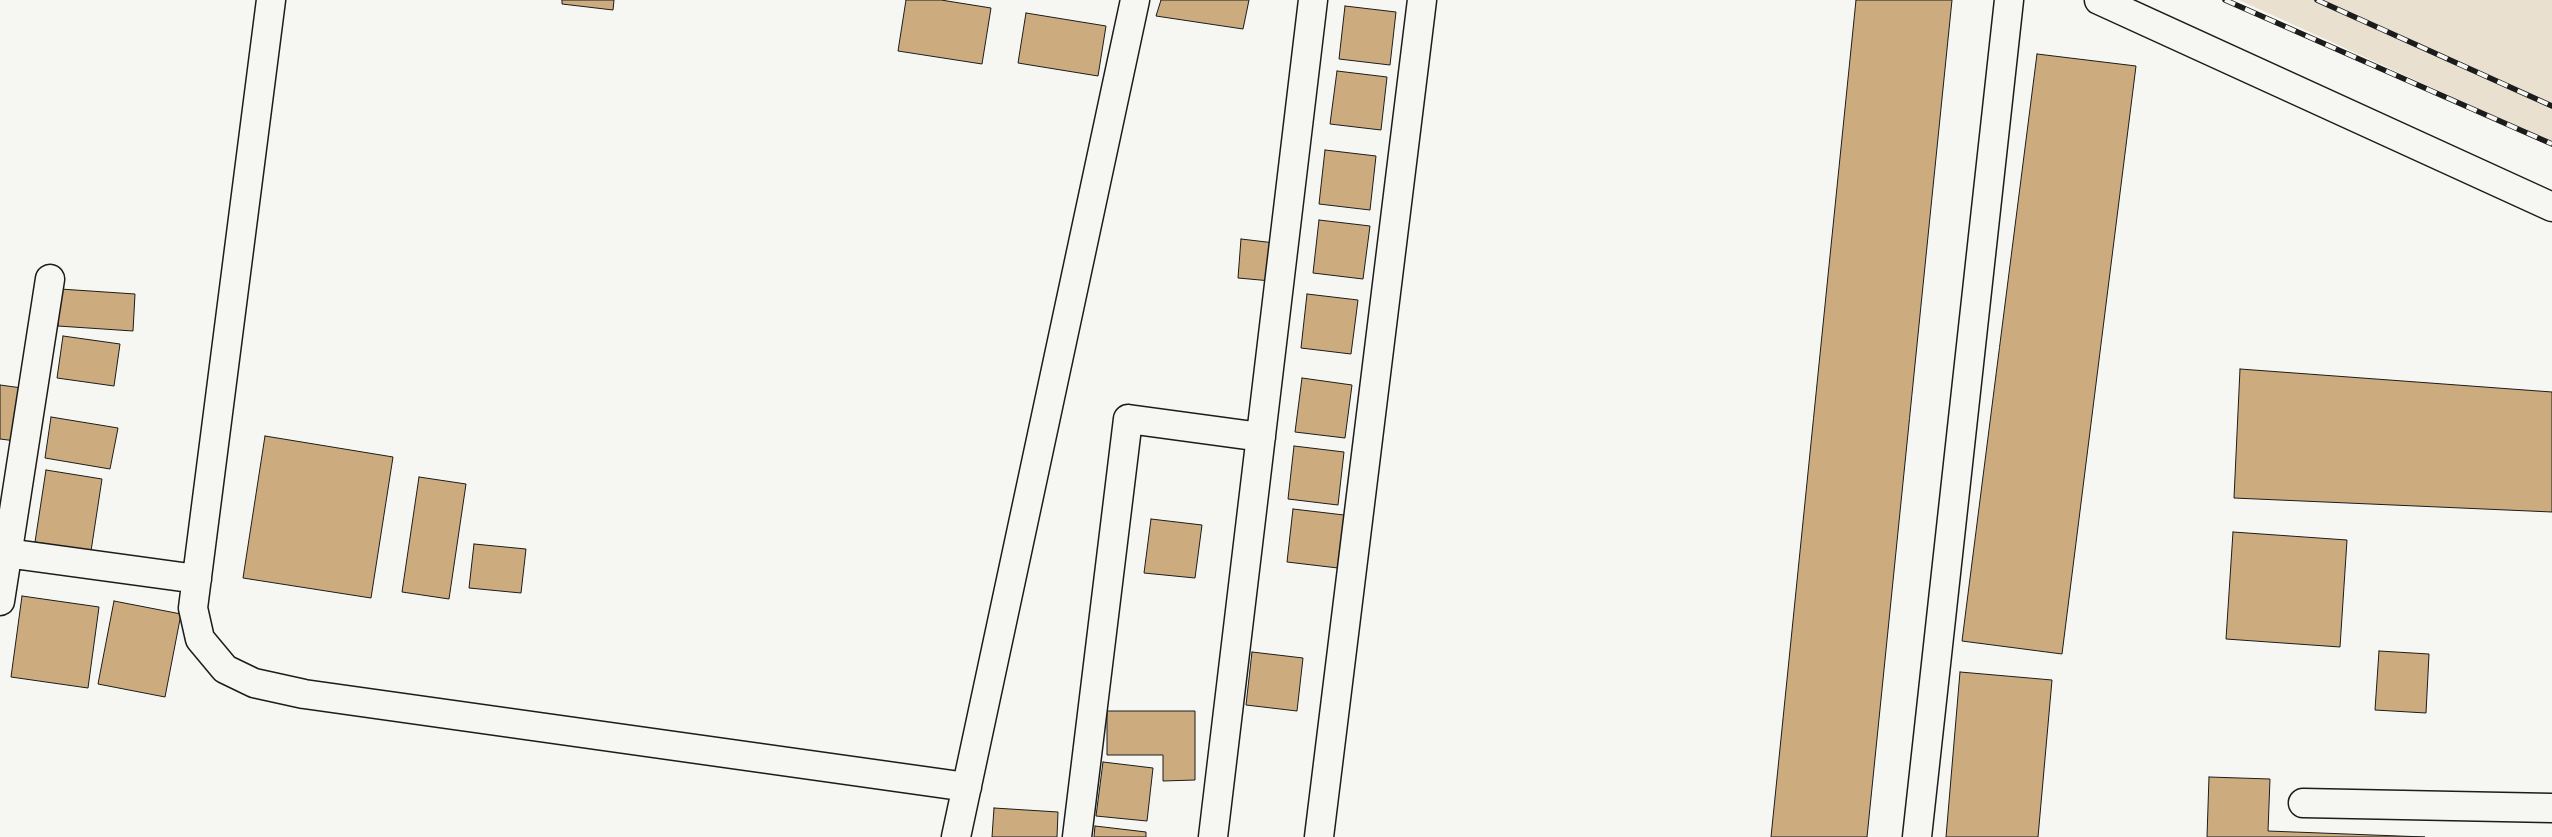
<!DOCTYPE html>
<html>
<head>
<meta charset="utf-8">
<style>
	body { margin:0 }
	canvas { display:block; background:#f6f6f2 }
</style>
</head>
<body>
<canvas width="2552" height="837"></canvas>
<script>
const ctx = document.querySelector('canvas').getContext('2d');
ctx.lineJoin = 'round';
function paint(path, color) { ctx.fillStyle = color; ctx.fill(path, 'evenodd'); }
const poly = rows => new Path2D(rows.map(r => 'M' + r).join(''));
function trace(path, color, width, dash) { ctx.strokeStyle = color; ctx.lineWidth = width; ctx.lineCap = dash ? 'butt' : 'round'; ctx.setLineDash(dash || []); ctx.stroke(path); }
paint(poly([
	[2239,0,2552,0,2552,142]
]), '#e9e0d0');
const building = poly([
	[562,0,614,0,613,10,562,4,562,0],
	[906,0,941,0,991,8,982,64,898,51,906,0],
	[1161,0,1249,0,1243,29,1156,16,1161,0],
	[1856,0,1952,0,1867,837,1771,837,1856,0],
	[1345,6,1396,12,1390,65,1339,59,1345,6],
	[1026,13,1106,26,1098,76,1018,63,1026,13],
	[2037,54,2136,66,2062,654,1962,641,2037,54],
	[1337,71,1387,77,1381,130,1330,124,1337,71],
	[1325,150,1376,156,1370,210,1319,204,1325,150],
	[1319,220,1370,226,1363,279,1313,273,1319,220],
	[1241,239,1275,243,1271,281,1238,278,1241,239],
	[60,289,135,294,133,331,58,326,60,289],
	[1307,294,1358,300,1351,354,1301,348,1307,294],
	[63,336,120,344,114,386,57,378,63,336],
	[2240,369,2552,392,2552,512,2234,498,2240,369],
	[1302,378,1352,385,1345,438,1295,432,1302,378],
	[0,385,22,388,16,441,0,439,0,385],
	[51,417,118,428,110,469,45,458,51,417],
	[265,436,393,457,371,598,243,578,265,436],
	[1294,446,1344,452,1338,505,1288,499,1294,446],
	[46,470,102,479,91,551,35,542,46,470],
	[419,477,466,484,449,599,402,592,419,477],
	[1293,509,1344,515,1338,568,1287,562,1293,509],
	[1151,519,1202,525,1195,578,1144,573,1151,519],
	[2233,532,2347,540,2340,647,2226,639,2233,532],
	[474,544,526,549,521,593,469,588,474,544],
	[22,596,99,607,88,688,11,677,22,596],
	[114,601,181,614,165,697,98,684,114,601],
	[2379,651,2429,654,2426,713,2375,710,2379,651],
	[1252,652,1303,658,1297,711,1246,705,1252,652],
	[1960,672,2052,680,2038,837,1946,837,1960,672],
	[1107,711,1195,711,1195,780,1163,781,1163,755,1107,755,1107,711],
	[1103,762,1153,768,1147,821,1096,816,1103,762],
	[2209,777,2270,779,2268,831,2425,837,2207,837,2209,777],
	[994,808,1058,812,1057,837,992,837,994,808],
	[1095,826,1146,832,1146,837,1094,837,1095,826]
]);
paint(building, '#ccac7f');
trace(building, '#1c1c1c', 1);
const minor = poly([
	[271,0,193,608,200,639,225,669,254,683,304,694,967,787],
	[2099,0,2552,207],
	[0,552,197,579],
	[0,601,50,279],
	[2303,803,2552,808],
	[956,837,1135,0],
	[1077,837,1128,419,1261,437],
	[1213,837,1313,0],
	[1319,837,1422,0],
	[1917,837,2009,0]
]);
trace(minor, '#1c1c1c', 31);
trace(minor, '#f6f6f2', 28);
const rail = poly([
	[2225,0,2552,144],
	[2317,0,2552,106]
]);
trace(rail, '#1c1c1c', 5.5);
trace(rail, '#f6f6f2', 4, [11]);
</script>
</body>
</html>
